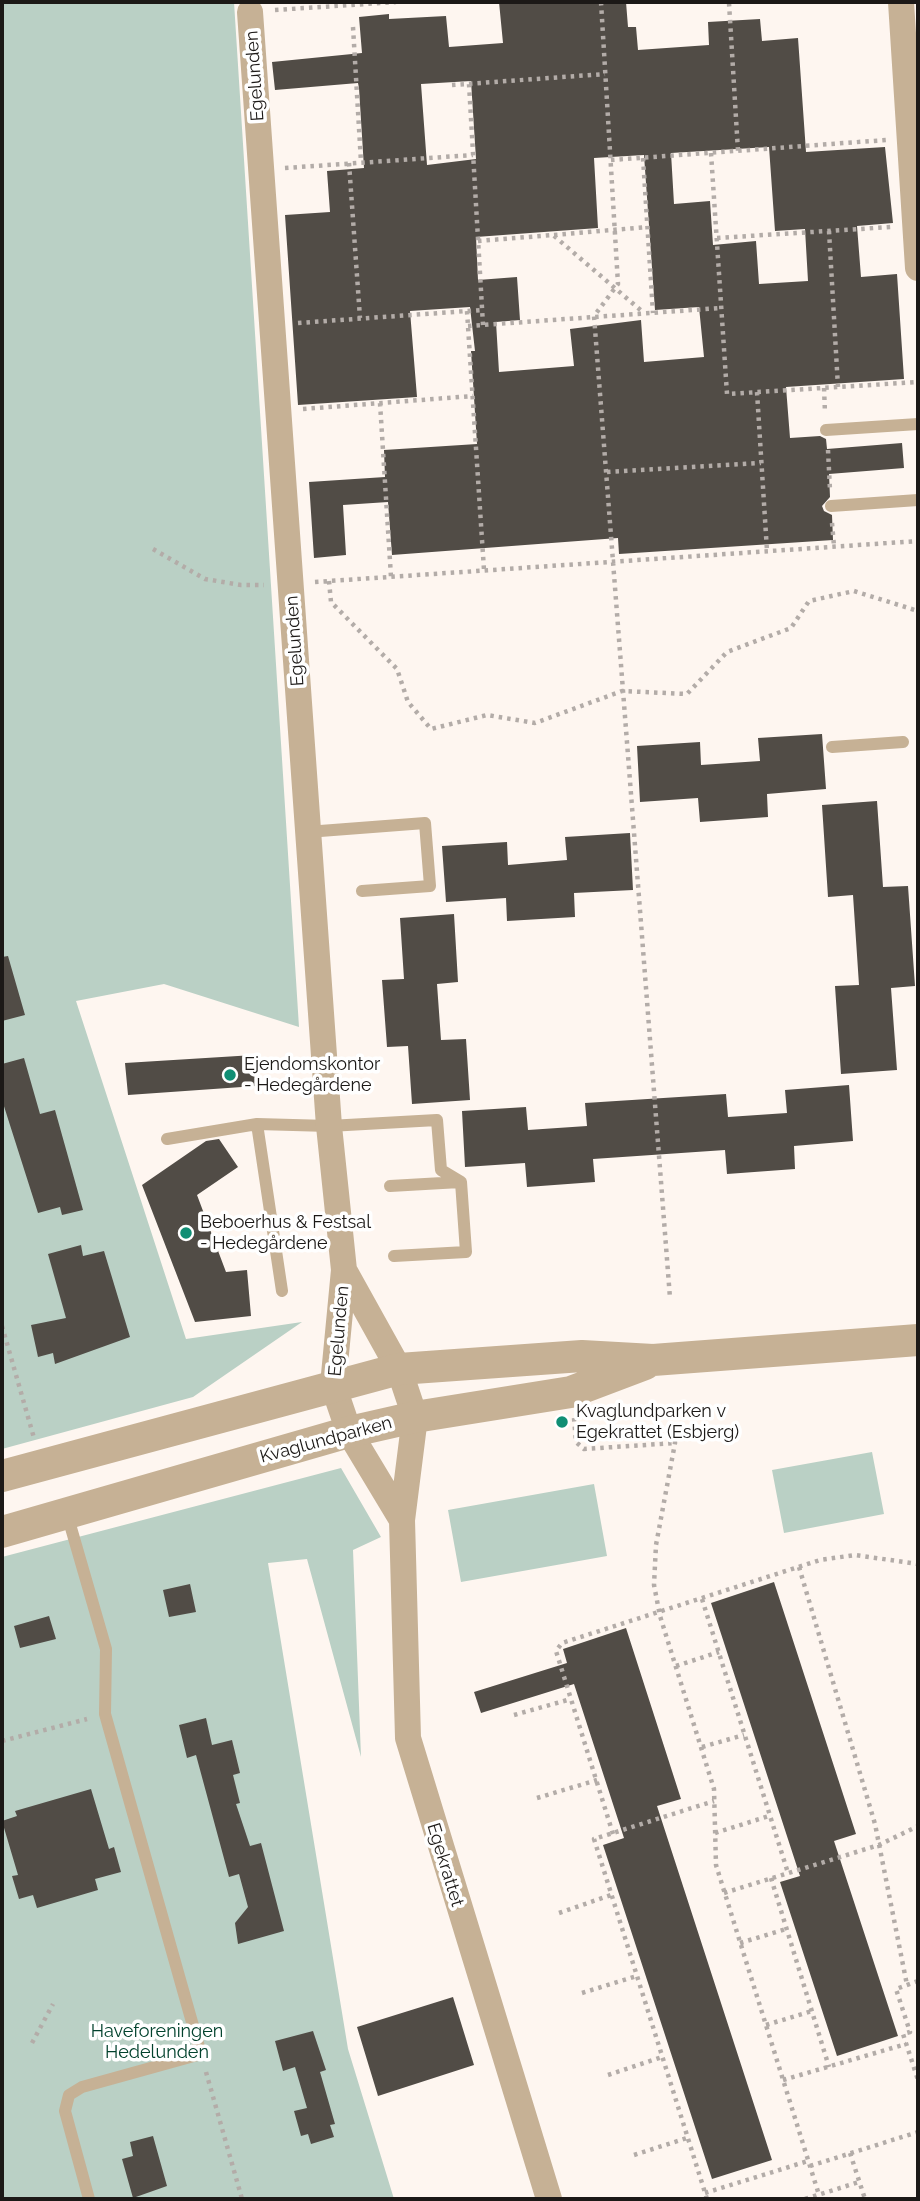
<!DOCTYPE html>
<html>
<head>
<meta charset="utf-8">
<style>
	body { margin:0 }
	#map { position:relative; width:920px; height:2201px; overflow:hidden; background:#fef6f0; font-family:Raleway,sans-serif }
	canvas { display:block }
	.frame { position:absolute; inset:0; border:4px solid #1c1917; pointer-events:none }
</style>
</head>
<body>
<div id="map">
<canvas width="920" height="2201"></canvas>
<div class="frame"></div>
</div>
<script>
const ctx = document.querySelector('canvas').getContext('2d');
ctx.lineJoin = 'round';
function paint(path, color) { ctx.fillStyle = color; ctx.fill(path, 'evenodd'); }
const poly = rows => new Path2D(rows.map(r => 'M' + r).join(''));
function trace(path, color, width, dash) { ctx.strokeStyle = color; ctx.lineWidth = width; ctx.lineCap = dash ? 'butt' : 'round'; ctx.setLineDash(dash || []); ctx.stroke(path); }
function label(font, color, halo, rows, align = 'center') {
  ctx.font = font + ' Raleway,sans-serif'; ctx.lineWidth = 7; ctx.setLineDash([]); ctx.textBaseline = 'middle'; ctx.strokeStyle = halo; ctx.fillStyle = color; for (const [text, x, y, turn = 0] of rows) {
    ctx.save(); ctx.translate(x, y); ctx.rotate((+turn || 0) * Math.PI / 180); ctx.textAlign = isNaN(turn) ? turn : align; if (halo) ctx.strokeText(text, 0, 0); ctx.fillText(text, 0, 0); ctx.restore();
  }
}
paint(poly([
	[2,2,234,2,299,1027,164,984,76,1001,186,1339,302,1322,193,1397,2,1449],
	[872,1452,884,1514,784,1533,772,1470],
	[341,1468,381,1537,353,1550,361,1757,307,1559,268,1563,348,2049,394,2199,2,2199,2,1557],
	[594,1484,607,1556,461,1582,448,1510]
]), '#bad0c5');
paint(poly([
	[499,2,626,2,628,27,636,27,638,50,709,45,708,22,760,19,762,41,798,38,806,152,885,147,893,223,857,226,861,277,897,274,904,379,786,387,790,438,820,436,826,439,827,449,902,443,904,468,829,474,830,497,822,506,824,511,832,515,833,540,619,554,618,538,392,555,388,502,343,505,346,555,314,558,309,482,385,477,384,450,477,444,471,351,475,351,470,307,410,311,417,397,298,405,285,215,330,212,327,171,364,168,359,88,358,83,275,90,272,62,362,53,359,17,389,14,389,19,446,16,449,47,503,43],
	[471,81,476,159,427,165,421,84],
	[769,147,775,231,805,229,808,281,759,284,756,241,713,245,710,201,674,204,671,153],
	[644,155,655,310,699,307,704,357,644,362,641,320,570,329,574,366,499,372,496,322,520,320,517,277,478,280,476,237,598,228,594,158],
	[822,734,826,789,767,794,768,817,700,822,698,798,640,802,637,746,700,742,701,765,760,761,758,738],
	[877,801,883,887,908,886,915,986,891,988,897,1070,841,1074,835,986,859,985,853,895,828,897,822,805],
	[630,833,633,890,574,893,575,917,507,921,506,898,446,902,442,846,507,842,508,865,567,860,565,837],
	[454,914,458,982,437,984,441,1040,466,1039,470,1100,412,1104,408,1046,387,1047,382,980,404,979,400,918],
	[8,956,25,1015,2,1021,2,957],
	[254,1055,256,1086,128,1095,125,1063],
	[24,1058,40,1114,55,1110,83,1210,62,1215,60,1207,38,1213,2,1100,2,1064],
	[849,1085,853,1141,794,1146,795,1169,727,1174,725,1150,593,1159,595,1182,527,1187,525,1163,465,1167,462,1111,526,1107,528,1130,587,1126,585,1103,726,1094,728,1117,787,1113,785,1090],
	[219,1139,238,1167,197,1195,226,1272,247,1270,251,1316,195,1322,142,1185,206,1141],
	[81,1245,83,1256,104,1251,130,1337,55,1364,53,1353,38,1357,31,1325,66,1318,48,1254],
	[774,1582,856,1834,834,1841,898,2036,837,2056,780,1882,800,1876,711,1603],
	[190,1584,196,1612,169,1617,163,1590],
	[49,1616,56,1639,20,1648,14,1626],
	[626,1628,681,1799,657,1806,772,2160,712,2179,603,1845,624,1838,574,1684,481,1713,474,1692,567,1663,563,1649],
	[206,1718,212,1745,232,1740,240,1773,233,1775,240,1803,236,1804,250,1846,261,1843,284,1931,238,1944,235,1923,248,1907,239,1874,229,1877,196,1755,187,1758,179,1725],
	[91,1789,109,1849,114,1847,121,1872,95,1879,98,1890,37,1908,33,1895,19,1899,12,1876,18,1875,2,1821,17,1816,15,1811],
	[453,1997,474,2065,378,2096,357,2027],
	[313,2031,326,2070,320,2072,335,2124,330,2125,334,2137,311,2144,308,2134,301,2136,294,2111,307,2108,295,2067,283,2071,275,2041],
	[153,2136,167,2186,133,2198,122,2159,133,2156,130,2142]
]), '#514c46');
trace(poly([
	[601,2,618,284,594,316,670,1298],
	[729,3,738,151],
	[275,10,396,2],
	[353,27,361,162],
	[469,84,483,325],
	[452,85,605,74],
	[711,153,727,394,918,382],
	[643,158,653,313],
	[611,160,886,140],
	[349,163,360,318],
	[285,168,473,155],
	[829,231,838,387],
	[554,235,647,227],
	[717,238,891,227],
	[478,241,553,235,644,313],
	[467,311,484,570],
	[298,323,482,310],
	[468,326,721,308],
	[824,388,825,413],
	[757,392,767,551],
	[380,403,391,577],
	[303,409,473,396],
	[828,450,830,490],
	[607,472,761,463],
	[832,523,834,546],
	[153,549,205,579,241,585,264,585],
	[329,581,331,602,397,669,408,702,431,729,487,715,535,723,622,691,687,694,727,652,791,628,809,601,854,591,918,611],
	[315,582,918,541],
	[2,1326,34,1438],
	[574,1418,576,1442,584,1449,675,1443],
	[674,1424,675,1443,656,1545,654,1585,660,1616,714,1789,716,1865,819,2195],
	[799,1567,875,1824,907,1985],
	[702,1599,788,1873],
	[676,1666,719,1652],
	[514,1715,571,1699],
	[2,1741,87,1719],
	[702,1747,744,1735],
	[537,1798,597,1780],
	[715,1833,769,1816],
	[613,1834,556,1651,562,1643,820,1560,855,1555,918,1564],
	[771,1878,829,2067],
	[724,1893,879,1845,918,1826],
	[559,1913,611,1895],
	[740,1943,786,1929],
	[918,1981,896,1989,910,2032,903,2034,918,2080],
	[582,1993,637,1976],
	[766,2025,812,2011],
	[32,2043,53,2004],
	[206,2072,242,2199],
	[608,2075,662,2057],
	[783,2080,906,2044],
	[850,2153,865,2199],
	[634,2155,687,2138],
	[810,2166,918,2132],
	[705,2193,808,2161],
	[707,2199,594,1839,714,1801],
	[805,2199,859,2182]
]), '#b3aca8', 4.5, [3.5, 5]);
trace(poly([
	[826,430,918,424],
	[831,506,918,500],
	[832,747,903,742],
	[307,832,425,823,430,886,362,891],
	[257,1124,282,1291],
	[167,1139,257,1124,329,1126,437,1120,441,1170,461,1182,466,1252,394,1256],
	[390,1186,460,1182],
	[67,1514,106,1649,105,1714,201,2054,82,2087,69,2095,65,2111,89,2199]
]), '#c6b195', 12);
trace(poly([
	[901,2,918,268],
	[250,12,329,1126,344,1270],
	[344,1270,399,1369,415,1417,402,1520,349,1432,333,1385,344,1270],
	[402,1520,408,1738,549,2199]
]), '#c6b195', 26);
trace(poly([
	[2,1476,399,1369,582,1356,653,1360,918,1340],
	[2,1532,349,1432,415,1417,571,1392,645,1364]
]), '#c6b195', 32);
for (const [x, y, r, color] of [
	[230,1075,7,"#108e74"],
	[186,1233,7,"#108e74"],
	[562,1422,7,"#108e74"]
]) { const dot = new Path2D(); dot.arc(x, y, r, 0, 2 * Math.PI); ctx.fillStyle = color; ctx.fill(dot); trace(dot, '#fff', 2.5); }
label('18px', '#1c1917', '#fff', [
	["Egelunden",255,76,-94],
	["Egelunden",295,641,-94],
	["Egelunden",339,1331,-85],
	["Kvaglundparken",326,1440,-15],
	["Egekrattet",445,1865,73]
]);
label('18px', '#1c1917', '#fff', [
	["Ejendomskontor",244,1065],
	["- Hedegårdene",244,1086],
	["Beboerhus & Festsal",200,1223],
	["- Hedegårdene",200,1244],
	["Kvaglundparken v",576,1412],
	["Egekrattet (Esbjerg)",576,1433]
], 'left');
label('18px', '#02422d', '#fff', [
	["Haveforeningen",157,2032],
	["Hedelunden",157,2053]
]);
</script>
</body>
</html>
